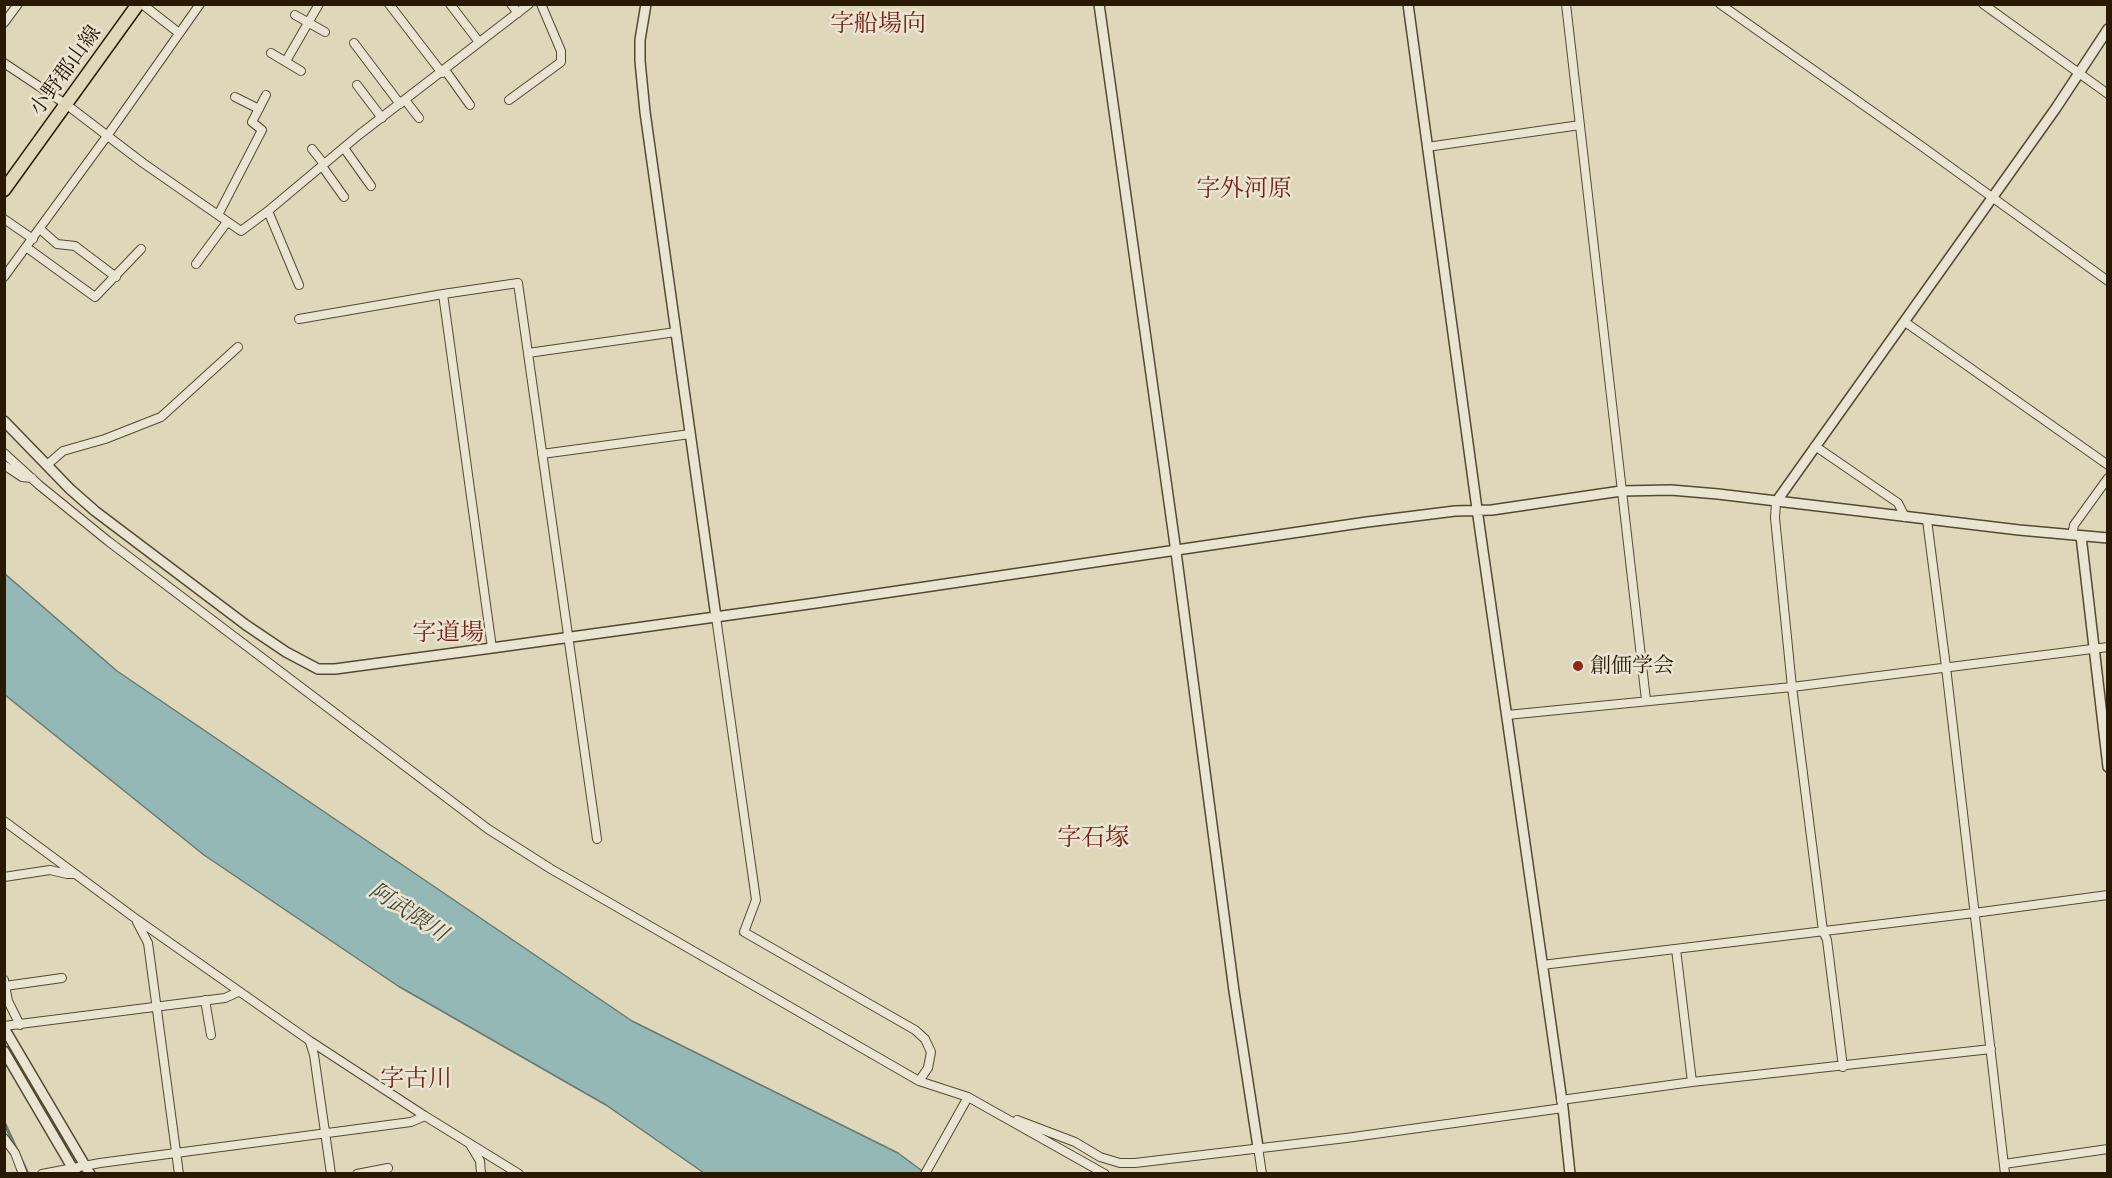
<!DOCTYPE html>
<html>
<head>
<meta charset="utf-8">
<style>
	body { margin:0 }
	#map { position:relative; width:2112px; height:1178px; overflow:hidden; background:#ded7ba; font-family:"Old Standard TT",serif }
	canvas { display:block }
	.frame { position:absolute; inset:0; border:6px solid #291903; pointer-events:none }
</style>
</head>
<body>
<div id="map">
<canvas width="2112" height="1178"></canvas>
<div class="frame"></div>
</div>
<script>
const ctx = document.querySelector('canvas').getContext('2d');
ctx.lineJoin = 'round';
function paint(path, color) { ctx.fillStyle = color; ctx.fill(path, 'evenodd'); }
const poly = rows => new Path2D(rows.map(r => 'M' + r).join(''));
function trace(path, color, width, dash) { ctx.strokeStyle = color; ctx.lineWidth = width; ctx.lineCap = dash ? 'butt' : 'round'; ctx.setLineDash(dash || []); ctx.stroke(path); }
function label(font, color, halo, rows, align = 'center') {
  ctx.font = font + ' "Old Standard TT","Noto Serif JP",serif'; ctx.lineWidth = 5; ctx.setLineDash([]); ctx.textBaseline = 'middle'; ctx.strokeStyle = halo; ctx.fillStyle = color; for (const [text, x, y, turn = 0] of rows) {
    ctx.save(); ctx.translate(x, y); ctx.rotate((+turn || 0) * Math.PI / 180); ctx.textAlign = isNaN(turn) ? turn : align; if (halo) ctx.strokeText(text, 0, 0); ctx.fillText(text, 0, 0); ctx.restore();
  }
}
const water = poly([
	[4,573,117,671,632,1021,898,1153,925,1173,704,1173,606,1105,398,986,204,855,5,695,4,573]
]);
paint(water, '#94b8b5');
trace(water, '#69786e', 1.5);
trace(poly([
	[4,1122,28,1174]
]), '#69786e', 3);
const minor = poly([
	[142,4,179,33],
	[389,4,442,73],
	[450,4,479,42],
	[511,4,518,13],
	[1566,4,1646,700],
	[1720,4,1920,145,2108,281],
	[1983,4,2108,94],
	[295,15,325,32],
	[4,23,18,4],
	[354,43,400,104],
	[271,53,301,71],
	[286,61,319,4],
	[4,63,67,105,143,163,241,231,268,211,360,134,529,4],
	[445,70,470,105],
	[357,85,382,118],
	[235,97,259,109],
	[405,100,419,118],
	[509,100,561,62,561,51,541,4],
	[1427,147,1580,125],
	[344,148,371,186],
	[312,149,324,164],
	[322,166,344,197],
	[268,211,299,285],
	[218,215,262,130,252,122,266,95],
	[4,219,33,239],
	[40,229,57,244,75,246,116,277],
	[26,247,95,297,141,249],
	[196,264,227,222],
	[4,277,107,136,200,4],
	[443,294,492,648],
	[299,319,443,294,518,283,597,839],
	[1905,322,2108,465],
	[528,353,676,332],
	[1815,446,1898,503,1905,517],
	[4,453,39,485,108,541,488,829,551,869,919,1081,968,1097,1105,1174],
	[542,454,690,434],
	[4,465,22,477,32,478],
	[47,465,63,451,105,439,161,417,238,347],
	[1776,502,1775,518,1792,687,1823,931,1827,940,1843,1067],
	[1927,520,1946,667,2005,1174],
	[2072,535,2074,525,2108,478],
	[716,617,756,900,744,932,915,1030,925,1039,931,1052,928,1068,919,1081],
	[1507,715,1792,687,2108,647],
	[4,821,132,916,310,1041,425,1116,519,1174],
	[4,877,50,870,67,874,75,874],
	[137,922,148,943,179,1174],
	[1676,949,1692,1082],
	[1542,965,1974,913,2108,895],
	[4,980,8,1001,20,1025],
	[5,986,62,978],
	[205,1000,211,1035],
	[4,1026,225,998,238,992],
	[310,1042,314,1055,331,1174],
	[1561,1100,1692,1082,1991,1049],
	[1017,1120,1075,1142,1100,1157,1120,1163,1135,1163,1346,1138,1563,1108],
	[4,1138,15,1153,23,1174],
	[471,1146,480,1161,481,1174],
	[1258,1147,1262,1174],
	[2004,1164,2108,1149],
	[42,1174,100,1163,411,1122,425,1116],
	[357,1174,388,1168],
	[925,1174,968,1097]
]);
const tertiary = poly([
	[646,4,640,40,640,61,645,112,716,617],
	[1099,4,1176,552,1234,991,1258,1147],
	[1408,4,1477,509,1563,1108,1570,1174],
	[4,421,70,489,95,511,246,625,286,652,318,669,335,669,492,648,816,603,1367,522,1455,511,1492,510,1621,491,1671,490,1718,494,2019,530,2108,538],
	[1776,502,2056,108,2108,29],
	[2081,536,2108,767],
	[4,1028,90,1174],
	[4,1051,76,1174]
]);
const primary = poly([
	[4,190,138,4]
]);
trace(minor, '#564831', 10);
trace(tertiary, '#564831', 12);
trace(primary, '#291903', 15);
trace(minor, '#eae5d2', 8);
trace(tertiary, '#eae5d2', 9);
trace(primary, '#ded7ba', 12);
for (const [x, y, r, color] of [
	[1578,666,6,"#8f2418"]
]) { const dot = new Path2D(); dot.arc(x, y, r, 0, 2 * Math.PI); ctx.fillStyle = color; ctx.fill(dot); trace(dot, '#eae5d2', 2); }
label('21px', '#291903', '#eae5d2', [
	["小野郡山線",66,71,-54]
]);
label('21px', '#291903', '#eae5d2', [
	["創価学会",1590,666]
], 'left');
label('italic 22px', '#494938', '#eae5d2', [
	["阿武隈川",408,913,33]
]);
label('24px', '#7a1f14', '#eae5d2', [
	["字船場向",878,25],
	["字外河原",1244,190],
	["字道場",448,634],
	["字石塚",1093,839],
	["字古川",416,1080]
]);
</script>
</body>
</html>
